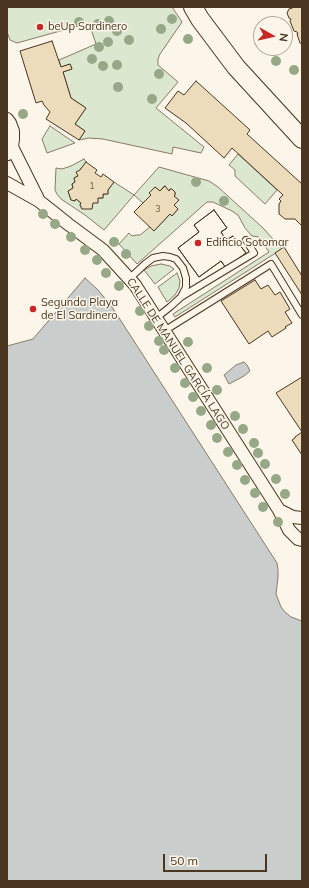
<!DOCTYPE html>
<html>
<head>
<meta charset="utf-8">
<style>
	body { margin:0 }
	#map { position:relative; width:309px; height:888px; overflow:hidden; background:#fbf6e9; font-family:Mulish,sans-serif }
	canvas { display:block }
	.frame { position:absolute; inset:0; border:8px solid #4a3520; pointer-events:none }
	.north { position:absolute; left:253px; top:16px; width:40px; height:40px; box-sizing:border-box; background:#fbf6e9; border:1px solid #b4a999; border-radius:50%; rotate:98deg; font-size:11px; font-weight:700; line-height:16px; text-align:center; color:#4a3520 }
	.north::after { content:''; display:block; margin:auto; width:14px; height:18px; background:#c62828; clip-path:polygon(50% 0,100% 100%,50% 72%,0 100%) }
	.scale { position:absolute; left:163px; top:854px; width:104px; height:18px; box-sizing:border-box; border:2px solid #4a3520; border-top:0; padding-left:5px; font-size:12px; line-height:14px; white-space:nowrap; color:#4a3520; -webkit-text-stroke:3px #fbf6e9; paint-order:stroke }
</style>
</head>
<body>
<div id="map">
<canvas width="309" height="888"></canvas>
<div class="frame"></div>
<div class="north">N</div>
<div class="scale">50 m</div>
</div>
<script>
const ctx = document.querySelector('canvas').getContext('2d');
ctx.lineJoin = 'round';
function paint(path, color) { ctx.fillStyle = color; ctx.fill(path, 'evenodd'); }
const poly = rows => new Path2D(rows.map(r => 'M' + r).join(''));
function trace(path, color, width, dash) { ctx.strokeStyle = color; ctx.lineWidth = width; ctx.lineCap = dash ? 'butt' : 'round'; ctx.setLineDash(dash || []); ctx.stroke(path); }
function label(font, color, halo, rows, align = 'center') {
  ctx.font = font + ' Mulish,sans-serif'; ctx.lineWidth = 3; ctx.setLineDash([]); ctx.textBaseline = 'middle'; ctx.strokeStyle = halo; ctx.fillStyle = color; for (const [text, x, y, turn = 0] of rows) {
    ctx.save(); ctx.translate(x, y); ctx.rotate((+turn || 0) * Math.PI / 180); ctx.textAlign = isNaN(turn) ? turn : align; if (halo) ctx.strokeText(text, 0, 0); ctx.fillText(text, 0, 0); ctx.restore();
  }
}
const green = poly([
	[7,7,172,7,182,22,160,54,158,59,158,65,178,82,156,108,204,147,201,153,173,147,172,154,103,139,89,138,79,140,85,131,75,124,86,108,71,98,63,72,72,69,70,64,61,67,59,60,96,44,89,23,17,43,10,40,7,32,7,7],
	[50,126,75,143,47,153,42,139,50,126],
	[238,154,277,190,265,204,235,176,235,170,229,165,238,154],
	[84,159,86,162,80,170,77,172,78,176,74,178,75,182,72,184,73,188,68,191,71,200,75,201,76,199,81,203,80,205,82,209,93,203,98,198,103,198,103,194,108,194,108,190,114,182,134,195,159,167,209,181,218,187,263,228,282,249,175,317,173,314,269,252,259,237,252,236,245,228,238,215,232,211,213,202,207,202,137,264,119,244,129,233,132,236,137,235,140,235,150,227,154,231,170,214,172,216,178,209,174,205,178,200,174,196,175,195,175,192,173,190,170,189,169,191,164,186,160,191,155,187,149,193,151,195,143,203,134,195,104,230,85,215,61,199,57,194,55,190,56,168,62,169,71,166,84,159],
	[161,264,170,266,174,269,155,284,144,270,151,266,161,264],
	[177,273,180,281,179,288,175,295,167,302,158,287,177,273]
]);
paint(green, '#dce7d0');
trace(green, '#887966', 1);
const water = poly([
	[85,278,98,290,112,307,277,563,278,570,278,577,276,594,281,607,285,612,291,617,302,621,302,881,7,881,7,346,33,339,85,278],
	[244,362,247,365,250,371,244,376,229,384,224,375,236,365,244,362]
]);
paint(water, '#c9cecd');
trace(water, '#887966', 1);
const building = poly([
	[295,7,302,7,302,44,300,43,297,34,298,34,297,32,294,31,290,21,291,19,289,18,287,13,289,9,295,7],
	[52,41,61,67,70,64,72,69,63,72,71,98,86,108,75,124,85,131,79,140,46,119,50,112,44,105,42,101,36,103,20,51,52,41],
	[196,81,250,130,247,134,302,184,302,226,295,219,285,219,279,214,279,204,281,201,279,199,283,195,232,148,224,158,186,123,165,108,178,91,184,95,196,81],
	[86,162,97,170,95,173,101,177,103,174,114,182,108,190,108,194,103,194,103,198,98,198,98,203,93,203,92,209,82,209,80,205,81,203,76,199,75,201,71,200,68,191,73,188,72,184,75,182,74,178,78,176,76,172,80,170,86,162],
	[165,186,169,191,170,189,172,189,175,192,175,195,174,196,179,200,174,205,178,209,172,216,170,214,154,231,134,212,151,195,149,193,155,187,160,191,165,186],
	[214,210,227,228,221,232,226,240,233,236,246,253,226,268,221,261,199,277,178,248,199,232,194,225,214,210],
	[214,210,227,228,221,232,226,240,233,236,246,253,226,268,221,261,199,277,178,248,199,232,194,225,214,210],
	[284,247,302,276,302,295,275,253,284,247],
	[255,280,261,289,268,285,275,295,280,292,290,309,285,312,292,323,285,327,286,328,272,337,268,331,249,344,221,301,255,280],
	[302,377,302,455,292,440,295,438,295,437,302,432,276,393,302,377]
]);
paint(building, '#ecdcbc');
trace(building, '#4a3520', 1);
const service = poly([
	[129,279,145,264,153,258,163,256,170,257,176,259,183,268,186,278,186,287,181,297,170,307,156,318],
	[181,297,254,253,246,240],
	[164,331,271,264,302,315]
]);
const minor = poly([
	[7,119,10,123,13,131,13,139,12,147,8,154],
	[12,147,39,201],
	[7,183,39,201,68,224,103,250,135,285,279,510,289,530,298,539,302,540],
	[279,510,293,517,302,518]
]);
const secondary = poly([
	[193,7,200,19,236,67,302,139]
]);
trace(service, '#4a3520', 8);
trace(minor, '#4a3520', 14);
trace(secondary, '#4a3520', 20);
trace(service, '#fbf6e9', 6);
trace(minor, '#fbf6e9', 12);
trace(secondary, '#fbf6e9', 18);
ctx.fillStyle = '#96a887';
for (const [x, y] of [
	[172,19],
	[109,21],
	[79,22],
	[98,24],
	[161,29],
	[117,31],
	[188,39],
	[129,40],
	[108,42],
	[99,47],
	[92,59],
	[276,61],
	[117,65],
	[103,66],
	[294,70],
	[159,74],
	[118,87],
	[152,99],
	[23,114],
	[196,182],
	[224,201],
	[43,214],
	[55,224],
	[71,237],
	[114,242],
	[85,250],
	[126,254],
	[97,260],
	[106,273],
	[119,286],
	[140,311],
	[149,326],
	[159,341],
	[188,342],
	[164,350],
	[175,368],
	[207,368],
	[185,383],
	[217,390],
	[193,397],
	[201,411],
	[235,416],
	[211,425],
	[243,429],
	[217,438],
	[254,443],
	[228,452],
	[258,453],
	[265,464],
	[237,465],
	[276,479],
	[245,480],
	[255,493],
	[285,494],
	[263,507],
	[278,522]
]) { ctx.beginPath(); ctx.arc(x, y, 5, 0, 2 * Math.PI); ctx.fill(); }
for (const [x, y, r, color] of [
	[40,27,4,"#c62828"],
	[198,243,4,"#c62828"],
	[33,309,4,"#c62828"]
]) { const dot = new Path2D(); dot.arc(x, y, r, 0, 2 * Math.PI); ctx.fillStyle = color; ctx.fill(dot); trace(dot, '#fbf6e9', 1.5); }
label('9px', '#725f47', null, [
	["1",92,186],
	["3",158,209]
]);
label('11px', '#4a3520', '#fbf6e9', [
	["beUp Sardinero",48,27],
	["Edificio Sotomar",206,243],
	["Segunda Playa",41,303],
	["de El Sardinero",41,316]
], 'left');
label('11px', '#4a3520', '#fbf6e9', [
	["CALLE DE MANUEL GARCÍA LAGO",178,354,57]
]);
</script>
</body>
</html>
